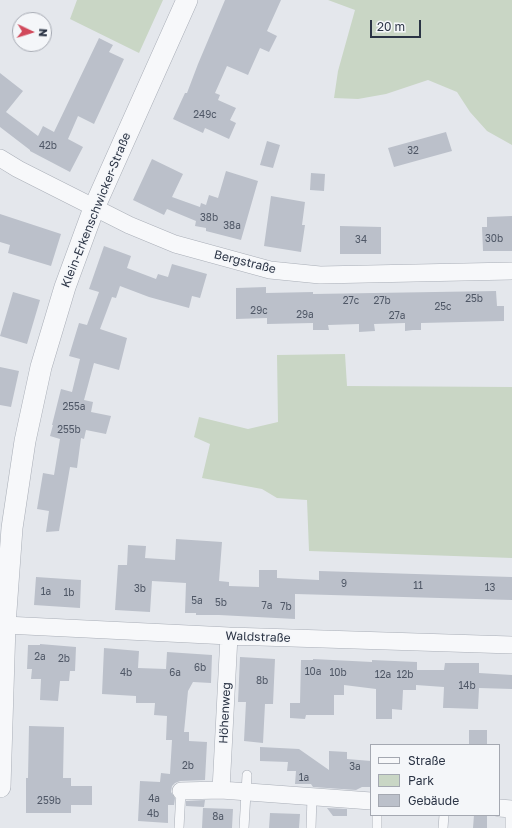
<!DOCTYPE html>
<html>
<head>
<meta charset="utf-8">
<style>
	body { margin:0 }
	#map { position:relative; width:512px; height:828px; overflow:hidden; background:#e4e7ec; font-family:"Golos Text",sans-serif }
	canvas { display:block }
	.legend { position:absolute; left:370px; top:744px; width:130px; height:72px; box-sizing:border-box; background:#f4f6f9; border:1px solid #a4a8b1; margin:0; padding:5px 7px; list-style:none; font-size:12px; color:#2b3445 }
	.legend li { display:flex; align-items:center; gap:8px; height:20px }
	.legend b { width:20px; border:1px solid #a4a8b1 }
	.north { position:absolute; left:12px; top:12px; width:40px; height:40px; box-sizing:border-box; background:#f4f6f9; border:1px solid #a4a8b1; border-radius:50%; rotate:94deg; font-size:11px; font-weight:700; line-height:16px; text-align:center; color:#2b3445 }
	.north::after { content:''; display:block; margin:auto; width:14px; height:18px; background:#d1495b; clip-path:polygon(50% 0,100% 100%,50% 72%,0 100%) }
	.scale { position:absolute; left:370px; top:20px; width:51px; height:18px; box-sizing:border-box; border:2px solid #2b3445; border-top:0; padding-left:5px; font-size:12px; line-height:14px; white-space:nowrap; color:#2b3445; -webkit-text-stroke:3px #f4f6f9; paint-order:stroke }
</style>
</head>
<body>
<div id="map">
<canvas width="512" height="828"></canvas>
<ul class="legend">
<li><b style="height:5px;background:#f7f8fa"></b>Straße</li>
<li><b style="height:11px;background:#c9d6c5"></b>Park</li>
<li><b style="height:11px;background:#bbc0ca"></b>Gebäude</li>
</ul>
<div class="north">N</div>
<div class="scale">20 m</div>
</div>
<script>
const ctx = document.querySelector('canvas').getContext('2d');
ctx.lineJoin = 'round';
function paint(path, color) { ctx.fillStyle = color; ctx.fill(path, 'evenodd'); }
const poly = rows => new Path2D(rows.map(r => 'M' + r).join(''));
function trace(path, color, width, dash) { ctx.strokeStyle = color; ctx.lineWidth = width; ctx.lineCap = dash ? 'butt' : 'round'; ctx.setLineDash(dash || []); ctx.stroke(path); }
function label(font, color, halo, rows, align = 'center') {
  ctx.font = font + ' "Golos Text",sans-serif'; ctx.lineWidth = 3; ctx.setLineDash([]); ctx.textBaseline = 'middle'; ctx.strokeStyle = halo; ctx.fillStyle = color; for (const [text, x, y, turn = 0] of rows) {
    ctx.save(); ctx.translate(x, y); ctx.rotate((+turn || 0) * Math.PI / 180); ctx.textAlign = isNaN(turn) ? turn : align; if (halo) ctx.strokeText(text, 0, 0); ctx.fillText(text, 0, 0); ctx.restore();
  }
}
paint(poly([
	[77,0,163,0,139,53,70,19],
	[328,0,512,0,512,145,487,131,470,112,457,92,428,80,386,94,358,99,334,98,338,71,355,10],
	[345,354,347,386,512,387,512,558,309,551,307,500,277,498,262,489,202,478,210,444,194,437,199,417,248,429,278,422,277,355]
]), '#c9d6c5');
paint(poly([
	[225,0,281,0,267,31,277,36,269,52,260,48,248,75,227,66,215,93,220,95,218,100,236,108,230,120,236,123,229,139,205,128,203,133,173,119,185,93,187,93,198,64],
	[99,38,113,45,109,52,124,59,94,124,78,116,68,139,83,147,70,172,30,151,30,150,0,127,0,73,23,91,6,112,38,136,43,126,54,132],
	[446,132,452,151,394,167,388,148],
	[267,141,280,145,273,168,260,165],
	[152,159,183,174,172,197,200,207,201,203,206,205,209,195,218,198,226,171,258,181,241,240,206,231,206,228,195,226,196,221,167,209,164,215,133,200],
	[311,173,325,174,324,191,310,190],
	[271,196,305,202,302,225,305,225,301,252,264,246],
	[0,214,61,234,51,266,8,253,10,245,0,242],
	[512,216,512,251,483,251,482,227,487,227,487,217],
	[340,226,381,227,381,254,340,254],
	[104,246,131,256,127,268,156,279,158,274,168,277,172,264,207,274,200,298,192,296,189,308,149,297,120,286,116,298,112,297,100,329,127,338,119,370,94,363,84,400,93,402,91,412,111,416,106,434,86,430,84,439,81,438,77,468,70,467,59,531,46,532,49,511,37,509,43,473,54,475,60,439,50,436,53,425,52,425,61,389,72,392,80,359,69,356,79,323,87,325,99,292,89,289],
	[266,287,266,293,313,292,313,294,496,291,497,306,504,306,504,321,421,323,421,330,413,330,405,331,405,323,374,324,375,331,359,332,359,324,328,325,329,330,313,330,313,323,267,324,267,318,236,319,236,288],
	[13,292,40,300,27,344,0,336],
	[0,367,19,371,11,407,0,405],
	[176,539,222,542,219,581,229,582,229,586,259,587,259,570,277,570,277,578,319,580,319,571,512,577,512,600,295,594,295,619,219,615,196,615,196,613,185,613,186,583,152,581,150,612,115,610,118,565,127,565,128,545,146,546,145,558,175,560],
	[36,577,81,580,80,608,34,605],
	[40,644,76,647,75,671,70,671,69,681,60,681,58,701,40,700,41,679,31,679,32,669,27,669,28,645,40,645],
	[104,648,139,651,138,668,166,669,167,652,212,655,211,683,193,682,188,691,184,732,189,732,189,741,207,742,205,780,180,781,175,783,172,786,171,792,175,798,174,805,168,805,168,823,138,821,140,781,160,782,161,773,170,774,172,740,166,740,167,716,154,715,155,703,136,703,136,696,102,694],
	[240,657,275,659,273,704,265,704,263,743,244,741,246,702,238,702],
	[313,659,372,662,372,660,417,662,417,670,444,670,445,663,479,663,479,673,512,675,512,689,479,688,478,709,449,708,443,708,444,687,416,685,416,690,403,690,402,710,392,709,392,719,376,719,376,689,344,685,344,695,334,695,334,715,306,715,305,719,290,718,290,703,300,703,301,660,313,660],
	[29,726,64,727,63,778,71,778,71,786,92,786,92,805,71,805,71,813,26,813,26,778,28,778],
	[469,730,487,730,487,745,469,745],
	[260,747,299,749,329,770,329,751,347,752,347,759,371,761,371,787,362,787,356,790,313,787,311,784,295,784,296,771,287,771,288,762,260,761],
	[205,800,204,807,186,806,186,801],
	[203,808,233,809,232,828,202,828],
	[327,808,347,809,347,816,333,816],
	[270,813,300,814,299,828,269,828],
	[474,815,487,815,487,828,473,828]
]), '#bbc0ca');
const service = poly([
	[179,828,181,791],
	[244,828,247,775],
	[311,828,312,797],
	[377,828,377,815],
	[443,828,444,815],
	[510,828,510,809]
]);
const minor = poly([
	[0,158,18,169,129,225,175,244,270,270,320,275,512,271],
	[5,625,229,636,512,645],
	[229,636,221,790,371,801],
	[181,791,221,790],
	[499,808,512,809]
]);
const tertiary = poly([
	[0,787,5,625,12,528,25,441,41,367,65,287,94,208,187,0]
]);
trace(service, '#a9aeb7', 10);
trace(minor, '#a9aeb7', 18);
trace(tertiary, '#a9aeb7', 22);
trace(service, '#f7f8fa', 9);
trace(minor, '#f7f8fa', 17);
trace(tertiary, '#f7f8fa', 21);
label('10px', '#4f5766', null, [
	["249c",205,115],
	["42b",48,146],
	["32",413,151],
	["38b",209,218],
	["38a",232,226],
	["30b",494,239],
	["34",361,240],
	["25b",474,299],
	["27c",351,301],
	["27b",382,301],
	["25c",443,307],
	["29c",259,311],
	["29a",305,315],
	["27a",397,316],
	["255a",74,407],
	["255b",69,430],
	["9",344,584],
	["11",418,586],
	["13",490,588],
	["3b",140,589],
	["1a",46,592],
	["1b",69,593],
	["5a",197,601],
	["5b",221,603],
	["7a",267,606],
	["7b",286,607],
	["2a",40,657],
	["2b",64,659],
	["6b",200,668],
	["10a",313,672],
	["4b",126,673],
	["6a",175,673],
	["10b",338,673],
	["12a",383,675],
	["12b",405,675],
	["8b",262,681],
	["14b",467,686],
	["2b",188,766],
	["3a",355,767],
	["1a",304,778],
	["4a",154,799],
	["259b",49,801],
	["4b",153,814],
	["8a",218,817]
]);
label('12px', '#2b3445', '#f4f6f9', [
	["Klein-Erkenschwicker-Straße",96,210,-68],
	["Bergstraße",245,262,14],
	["Waldstraße",258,637,2],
	["Höhenweg",225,713,-87]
]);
</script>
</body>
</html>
